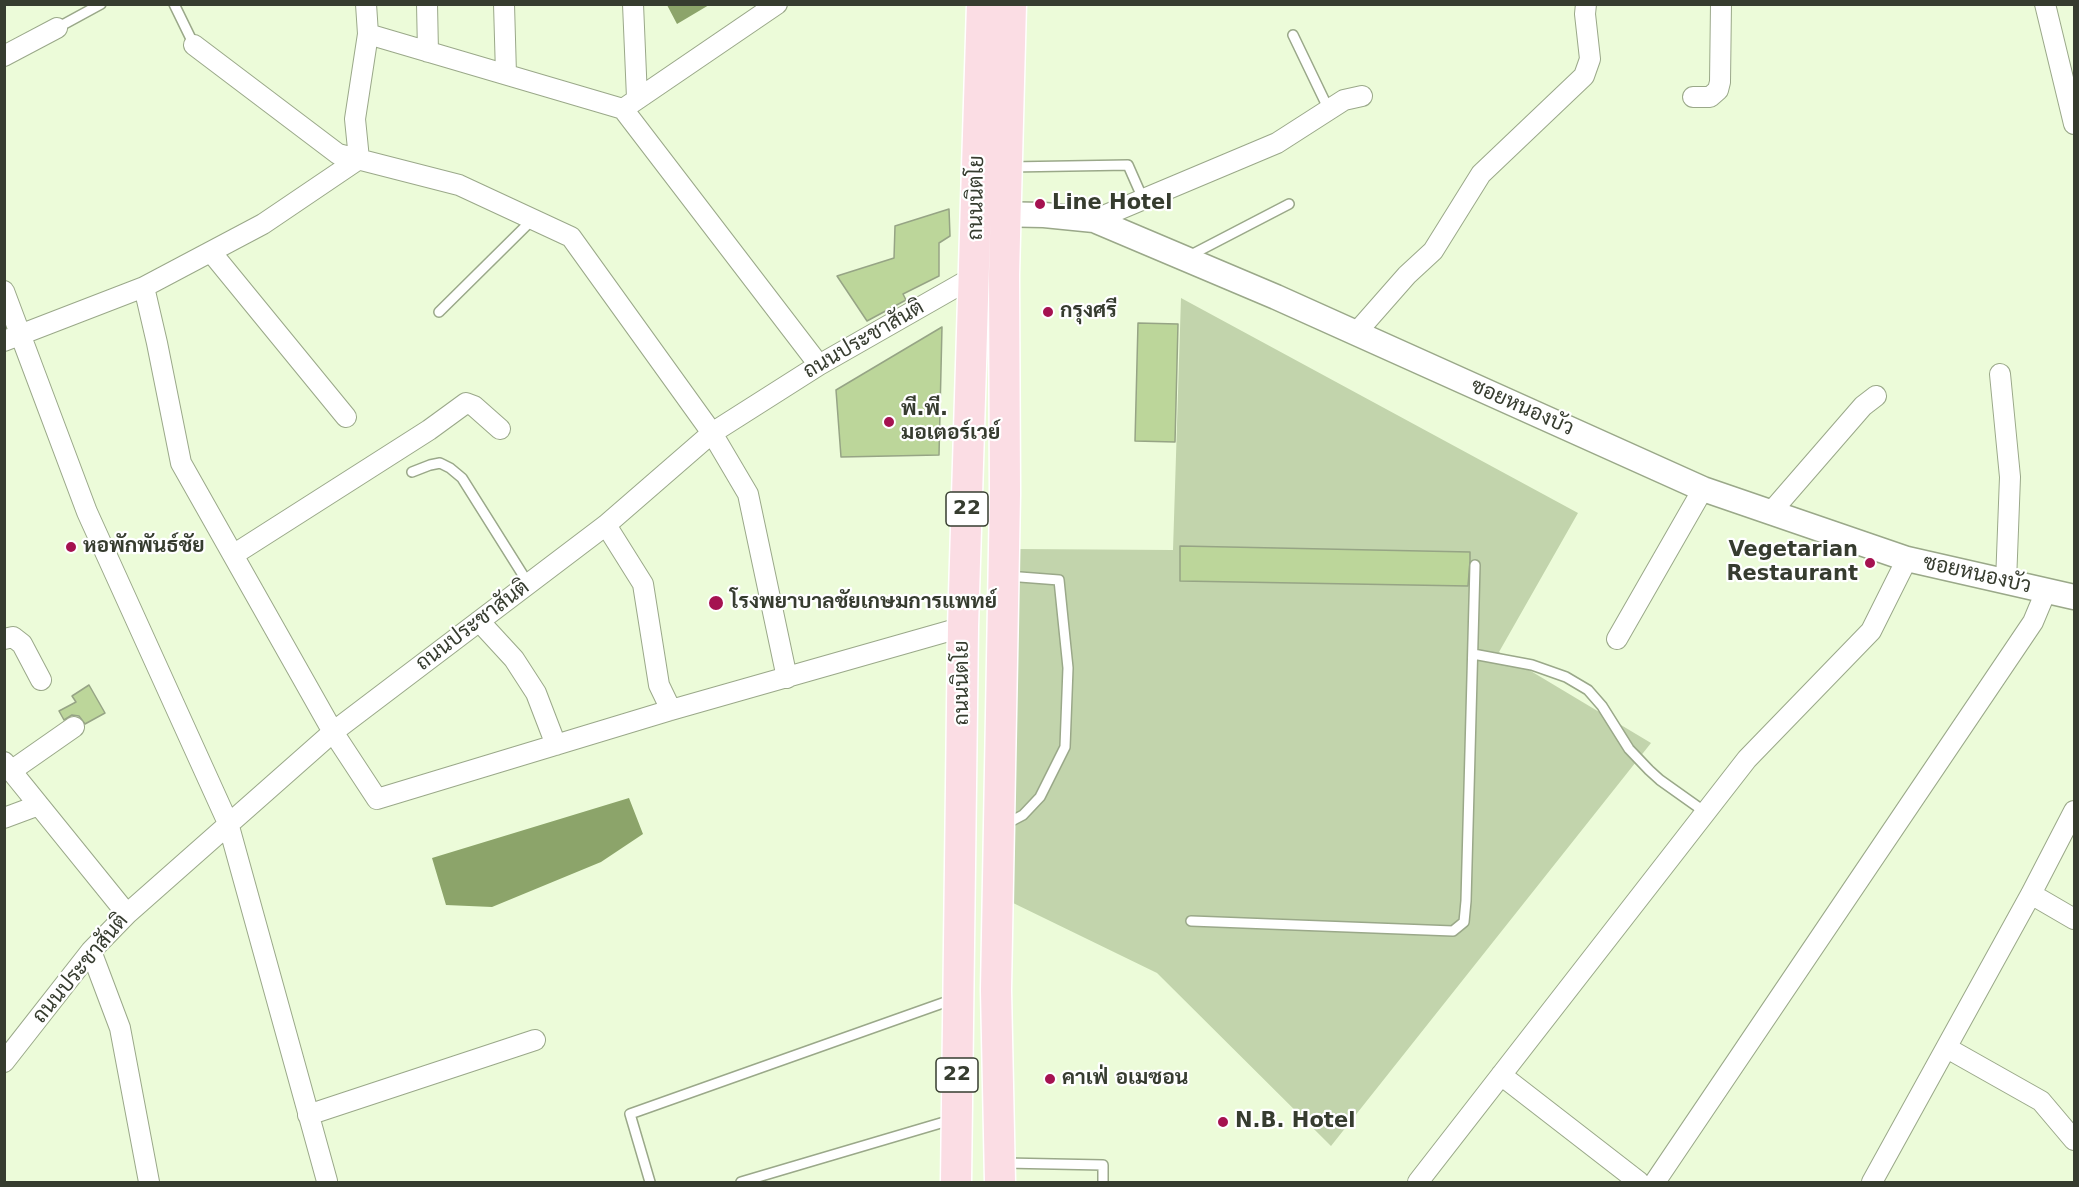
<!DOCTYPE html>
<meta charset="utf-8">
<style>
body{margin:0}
#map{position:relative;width:2079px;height:1187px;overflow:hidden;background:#ecfbd9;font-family:"DejaVu Sans",sans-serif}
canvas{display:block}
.frame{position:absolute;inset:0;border:6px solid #363c2f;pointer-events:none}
</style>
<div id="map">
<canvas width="2079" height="1187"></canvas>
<div class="frame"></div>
</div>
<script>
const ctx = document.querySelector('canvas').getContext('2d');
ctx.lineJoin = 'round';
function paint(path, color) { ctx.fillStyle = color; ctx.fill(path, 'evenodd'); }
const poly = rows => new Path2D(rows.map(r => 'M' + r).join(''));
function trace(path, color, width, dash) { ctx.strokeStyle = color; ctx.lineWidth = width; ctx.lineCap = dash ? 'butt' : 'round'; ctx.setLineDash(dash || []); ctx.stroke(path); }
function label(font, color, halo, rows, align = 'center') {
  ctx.font = font + ' "DejaVu Sans",Sarabun,sans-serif'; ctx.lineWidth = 4.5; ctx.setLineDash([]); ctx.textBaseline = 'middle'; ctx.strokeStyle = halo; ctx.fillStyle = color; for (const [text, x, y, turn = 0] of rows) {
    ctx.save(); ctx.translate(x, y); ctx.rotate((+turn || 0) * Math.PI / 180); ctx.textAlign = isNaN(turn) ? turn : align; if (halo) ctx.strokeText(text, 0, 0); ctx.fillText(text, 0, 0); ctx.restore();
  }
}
paint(poly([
 [1181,298,1578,513,1499,652,1651,743,1331,1146,1157,973,1009,901,1015,549,1173,550]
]), '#c2d4ac');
paint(poly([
 [667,5,709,5,677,24],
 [629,798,643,834,601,862,492,907,446,905,432,858]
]), '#8ca46a');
const building = poly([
 [949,209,950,236,939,243,939,276,903,294,906,300,867,321,837,276,894,258,895,226,949,209],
 [1138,323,1178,324,1175,442,1135,441,1138,323],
 [942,327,939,455,841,457,836,390,942,327],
 [1180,546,1470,552,1470,561,1468,586,1180,581,1180,546],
 [89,685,105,713,85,724,79,716,72,715,64,720,59,711,76,702,72,696,89,685]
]);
paint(building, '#bcd69a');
trace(building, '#96a485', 1.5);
const service = poly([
 [174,4,194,45],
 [57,28,101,4],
 [1293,35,1329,110],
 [1010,167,1128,165,1143,199],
 [1187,257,1289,204],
 [439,312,533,219],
 [412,472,430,465,440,463,450,468,462,478,528,583],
 [1473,654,1532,665,1566,677,1588,690,1602,706,1629,749,1649,770,1660,780,1705,812],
 [1004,825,1023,815,1040,797,1065,747,1068,668,1059,580,1007,576],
 [1191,921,1453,931,1464,922,1466,901,1475,565],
 [1005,1163,1103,1165,1103,1182],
 [650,1182,630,1114,954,999],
 [741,1182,951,1120]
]);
const minor = poly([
 [366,4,368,34,623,109,777,4],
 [427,4,428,52],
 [504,4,506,74],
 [633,4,637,98],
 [2045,4,2074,124],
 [194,45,338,154,459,185,571,237,712,433,748,494,787,678],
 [4,56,57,28],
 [1693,97,1710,97,1718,90,1720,82,1721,4],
 [623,109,819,365],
 [1094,220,1277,143,1344,100,1362,96],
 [211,252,346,417],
 [144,287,157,343,181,463,333,732,377,799,671,710,963,627],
 [4,291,87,512,228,823,327,1181],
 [1356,333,1407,275,1433,251,1481,174,1584,76,1590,59,1585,14,1586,4],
 [4,341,144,287,263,224,359,159,355,119,368,34],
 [2000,374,2010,477,2006,582],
 [1771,512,1863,406,1876,396],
 [606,525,643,584,659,685,671,710],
 [233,555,429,430,466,403,474,406,500,429],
 [479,621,514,659,536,693,556,745],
 [4,639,13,637,22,644,41,680],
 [1617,639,1703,489],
 [4,762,127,914],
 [11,771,74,727],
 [4,818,39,805],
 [2031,894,2074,919],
 [91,951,120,1028,149,1182],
 [1947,1048,2041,1101,2074,1140],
 [4,1062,91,951,127,914,333,732,606,525,712,433,819,365,975,276],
 [1501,1075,1639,1182],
 [308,1115,535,1040],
 [1418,1182,1747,759,1871,631,1907,559],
 [1655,1182,2033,622,2046,591],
 [1872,1182,2031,894,2074,811]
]);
const tertiary = poly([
 [989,214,1044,215,1094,220,1276,297,1703,489,1907,559,2074,597]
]);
const primary = poly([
 [956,1182,963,627,982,4],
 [1000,1182,996,990,1005,494,1004,275,1011,4]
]);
trace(service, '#9aa889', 12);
trace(minor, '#9aa889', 22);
trace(tertiary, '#9aa889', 27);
trace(primary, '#fff', 33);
trace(service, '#fff', 9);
trace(minor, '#fff', 20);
trace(tertiary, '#fff', 24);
trace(primary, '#fbdde4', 30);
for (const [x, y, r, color] of [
 [1040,204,6,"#a51250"],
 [1048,312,6,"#a51250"],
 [889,422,6,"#a51250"],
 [71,547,6,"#a51250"],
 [1870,563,6,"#a51250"],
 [716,603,8,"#a51250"],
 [1050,1079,6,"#a51250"],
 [1223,1122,6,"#a51250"]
]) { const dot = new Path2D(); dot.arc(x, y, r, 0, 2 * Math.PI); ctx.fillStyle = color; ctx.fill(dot); trace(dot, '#fff', 2); }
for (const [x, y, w] of [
 [967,509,42],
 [957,1075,42]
]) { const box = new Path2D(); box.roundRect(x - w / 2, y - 17, w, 34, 4.5); ctx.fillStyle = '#fff'; ctx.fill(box); trace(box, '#363c2f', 1.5); }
label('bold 20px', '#363c2f', null, [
 ["22",967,509],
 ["22",957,1075]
]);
label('21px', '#363c2f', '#fff', [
 ["ถนนนิตโย",977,198,-89],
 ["ถนนประชาสันติ",864,340,-30],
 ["ซอยหนองบัว",1522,408,24],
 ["ซอยหนองบัว",1977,575,13],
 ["ถนนประชาสันติ",473,626,-37],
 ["ถนนนิตโย",963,683,-90],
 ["ถนนประชาสันติ",81,969,-50]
]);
label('bold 21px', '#363c2f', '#fff', [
 ["Line Hotel",1052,204],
 ["กรุงศรี",1060,312],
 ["พี.พี.",901,410],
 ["มอเตอร์เวย์",901,434],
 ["หอพักพันธ์ชัย",83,547],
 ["Vegetarian",1858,551,"right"],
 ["Restaurant",1858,575,"right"],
 ["โรงพยาบาลชัยเกษมการแพทย์",730,603],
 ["คาเฟ่ อเมซอน",1062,1079],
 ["N.B. Hotel",1235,1122]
], 'left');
</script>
